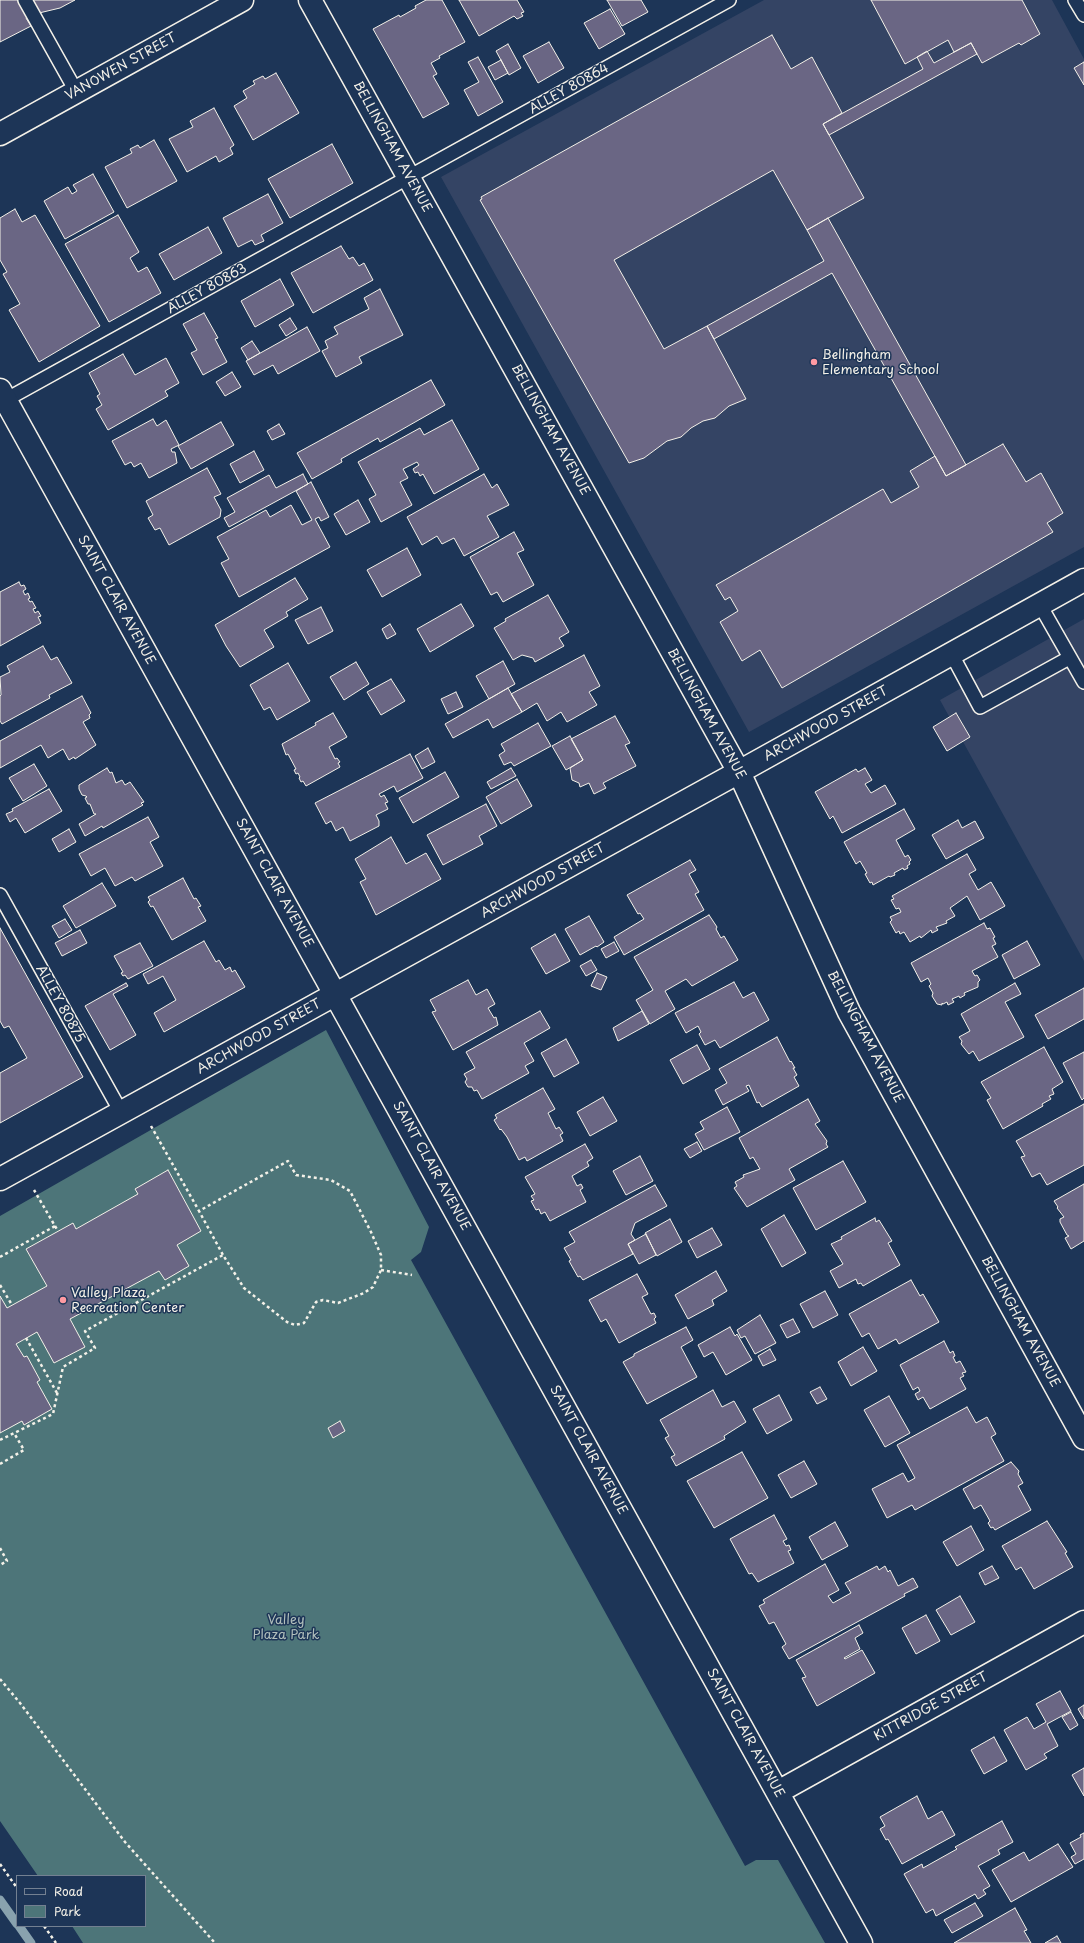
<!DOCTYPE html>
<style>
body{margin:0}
#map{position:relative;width:1084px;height:1943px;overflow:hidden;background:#1d3557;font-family:"Playpen Sans",sans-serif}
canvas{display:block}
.legend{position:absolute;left:16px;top:1875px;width:130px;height:52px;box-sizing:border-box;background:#1d3557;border:1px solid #738091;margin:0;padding:5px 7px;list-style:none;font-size:12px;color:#f4f1e8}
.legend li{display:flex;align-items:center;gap:8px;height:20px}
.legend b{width:20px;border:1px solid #738091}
</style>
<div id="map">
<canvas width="1084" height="1943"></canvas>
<ul class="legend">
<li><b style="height:5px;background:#1d3557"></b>Road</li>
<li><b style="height:11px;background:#4d7579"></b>Park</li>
</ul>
</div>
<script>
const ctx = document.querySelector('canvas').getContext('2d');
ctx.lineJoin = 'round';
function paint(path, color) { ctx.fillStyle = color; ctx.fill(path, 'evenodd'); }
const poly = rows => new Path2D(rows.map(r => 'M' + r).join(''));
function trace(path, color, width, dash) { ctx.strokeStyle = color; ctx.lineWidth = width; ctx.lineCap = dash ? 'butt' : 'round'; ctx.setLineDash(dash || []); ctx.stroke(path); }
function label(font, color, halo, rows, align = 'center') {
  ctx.font = font + ' "Playpen Sans",sans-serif'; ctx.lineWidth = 3; ctx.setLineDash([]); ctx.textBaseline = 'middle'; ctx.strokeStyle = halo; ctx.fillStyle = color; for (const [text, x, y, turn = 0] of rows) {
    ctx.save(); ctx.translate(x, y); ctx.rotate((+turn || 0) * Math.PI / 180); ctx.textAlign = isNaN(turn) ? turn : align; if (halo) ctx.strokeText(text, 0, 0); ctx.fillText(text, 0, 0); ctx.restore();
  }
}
paint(poly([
 [764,0,1052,0,1084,59,1084,547,749,732,441,177],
 [1084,619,1084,961,940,700]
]), '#344464');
paint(poly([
 [326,1030,429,1227,421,1252,411,1260,745,1866,756,1860,778,1860,825,1943,83,1943,72,1926,145,1926,145,1876,38,1876,0,1821,0,1216]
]), '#4d7579');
trace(poly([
 [0,1900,17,1924],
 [19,1926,31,1943]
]), '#89a2ae', 9);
const building = poly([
 [0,0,20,0,29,16,26,18,31,26,0,42,0,0],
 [32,0,75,0,60,8,39,13,32,0],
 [426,0,442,0,465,42,439,56,440,58,431,63,437,74,433,76,449,104,423,118,373,29,399,15,400,17,416,8,415,6,426,0],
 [459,0,517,0,524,12,521,13,523,16,517,19,514,16,479,36,459,0],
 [607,0,641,0,648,12,622,26,607,0],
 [871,0,1022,0,1040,34,1021,45,1019,43,982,63,971,43,954,52,948,40,905,64,871,0],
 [610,9,625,34,599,49,584,23,610,9],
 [772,35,791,69,812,57,842,113,823,124,864,198,807,230,773,170,614,260,664,349,707,326,746,399,729,406,715,418,703,421,691,428,681,437,667,441,644,458,629,463,480,200,482,199,481,197,772,35],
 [549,42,564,68,538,83,523,56,549,42],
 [971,43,977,54,829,135,823,124,923,69,917,57,927,51,934,63,971,43],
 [508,44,521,68,509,75,496,51,508,44],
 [478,57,503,102,478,116,464,90,479,82,468,62,478,57],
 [501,60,508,73,495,80,488,67,501,60],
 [1084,62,1084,85,1074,68,1084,62],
 [276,73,299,113,253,140,234,106,247,98,243,91,255,84,253,81,263,76,265,79,276,73],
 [214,108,234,145,230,148,233,154,219,162,216,156,187,172,169,139,193,127,190,121,214,108],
 [154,140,177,181,127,208,105,167,132,153,130,149,138,145,140,148,154,140],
 [332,144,353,183,290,218,268,179,332,144],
 [93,174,114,212,65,239,44,201,68,187,72,194,77,191,73,185,93,174],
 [268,194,283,223,261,235,264,241,255,245,252,240,238,247,223,218,268,194],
 [15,209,22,222,35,215,100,326,39,362,9,310,20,304,3,274,7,272,0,260,0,218,15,209],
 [118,215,139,252,130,258,138,272,147,267,161,293,109,322,65,244,118,215],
 [828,218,966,465,946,476,832,273,714,339,707,326,824,261,807,230,828,218],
 [208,227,222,253,174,280,159,254,208,227],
 [341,246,349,259,353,257,359,266,364,263,373,280,313,313,291,273,341,246],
 [280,279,294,305,255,327,241,301,280,279],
 [380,289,403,335,359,357,362,363,336,377,322,351,328,348,325,341,338,334,334,327,369,309,364,298,380,289],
 [204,313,218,338,215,339,227,362,203,375,191,353,197,350,183,324,204,313],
 [290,318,297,329,286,336,279,325,290,318],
 [307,327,320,351,278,374,273,365,254,375,246,361,307,327],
 [252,341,260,353,248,360,241,348,252,341],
 [123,354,135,375,166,358,179,383,165,391,168,396,108,430,96,409,102,405,97,396,100,394,89,373,123,354],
 [232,372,241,387,225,396,216,382,232,372],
 [431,380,445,405,380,442,378,438,341,459,342,462,312,479,297,453,431,380],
 [153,419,157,426,166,420,179,445,171,449,172,452,175,452,177,463,149,478,141,463,134,467,131,462,125,465,112,441,153,419],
 [452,420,479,469,434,494,423,474,420,476,418,472,415,473,413,469,419,465,417,462,403,469,408,478,400,482,412,505,381,522,369,499,376,495,358,462,420,428,424,435,452,420],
 [221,422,234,445,191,469,178,446,221,422],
 [279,424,285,434,272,440,267,431,279,424],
 [1003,444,1026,482,1041,473,1063,513,1047,523,1053,532,782,688,760,650,742,661,720,622,738,611,730,597,725,600,716,585,883,489,891,503,919,487,910,471,935,456,946,476,1003,444],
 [254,451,264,470,240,483,230,464,254,451],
 [207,468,221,494,214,497,221,510,220,517,169,545,160,528,155,530,148,518,153,515,146,501,207,468],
 [303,474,308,484,229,527,224,518,235,512,227,498,269,475,276,488,303,474],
 [484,474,492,488,497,484,509,505,487,516,499,537,464,556,454,538,442,544,437,536,422,545,407,517,484,474],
 [311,482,329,517,321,521,319,517,315,519,330,547,239,597,221,563,229,559,217,537,266,510,270,517,291,505,302,525,312,520,296,491,311,482],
 [358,500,370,522,346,535,334,514,358,500],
 [514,532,524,550,517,553,534,585,503,602,497,592,491,595,470,557,514,532],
 [407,548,421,575,382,597,367,570,407,548],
 [295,578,308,599,286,612,288,616,264,630,274,647,240,667,226,646,215,625,295,578],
 [19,582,21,586,24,585,26,589,23,591,25,595,28,593,30,598,28,599,30,602,32,601,36,608,33,609,35,613,38,611,41,616,38,617,41,623,0,646,0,592,19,582],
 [548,595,569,632,559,638,564,646,535,662,533,658,522,655,513,660,494,628,506,621,505,619,548,595],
 [461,604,474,626,430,652,417,629,461,604],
 [321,607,333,631,308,644,295,620,321,607],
 [390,624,396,634,387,639,382,629,390,624],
 [43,646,51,660,57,657,72,683,49,695,50,698,2,724,0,721,0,696,1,695,0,677,10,672,7,666,43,646],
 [584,655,600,686,589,692,597,705,567,722,561,712,547,721,537,703,522,712,511,694,584,655],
 [503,661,515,684,489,699,476,676,503,661],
 [356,662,369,684,344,700,330,677,356,662],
 [288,663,310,701,277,720,270,707,264,710,250,685,288,663],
 [391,679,405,701,381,715,367,692,391,679],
 [508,688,522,712,493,728,488,719,453,738,445,724,508,688],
 [456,692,463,707,448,714,441,699,456,692],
 [82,696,91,713,89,715,90,718,83,722,96,745,75,759,74,757,69,760,63,749,48,758,41,745,0,768,0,741,82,696],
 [333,713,347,737,329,747,335,759,337,758,340,762,338,763,340,767,306,786,303,781,301,782,299,778,300,777,298,773,296,774,294,770,296,769,288,754,286,755,282,744,316,725,315,723,333,713],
 [956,713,970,737,947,751,933,727,956,713],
 [615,716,630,743,625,745,636,766,603,783,606,788,594,794,589,783,580,787,579,783,572,780,570,768,583,760,571,739,615,716],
 [538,723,551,746,514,766,511,762,504,765,499,755,505,751,501,744,538,723],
 [570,736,583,760,566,770,552,746,570,736],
 [428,748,435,762,422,769,415,756,428,748],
 [410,754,423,778,397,792,394,786,379,794,381,797,384,795,388,802,385,803,388,809,376,815,379,821,379,826,350,841,343,827,336,831,331,821,326,824,315,803,410,754],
 [34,764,47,786,23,801,9,778,34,764],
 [107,768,110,773,112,772,116,783,122,780,125,785,130,782,144,802,141,803,143,805,103,828,102,826,85,836,79,824,96,814,94,814,90,804,88,804,85,798,87,797,86,796,82,795,79,789,79,785,107,768],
 [511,768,516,776,491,789,487,782,511,768],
 [865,768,872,780,865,784,871,793,885,785,896,804,842,833,833,816,830,819,815,792,856,769,858,772,865,768],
 [445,772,459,797,413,823,399,798,445,772],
 [517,779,532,806,501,824,486,797,517,779],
 [49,789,62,811,25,833,16,818,10,822,6,814,13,811,12,809,49,789],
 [486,804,497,826,479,836,483,844,443,865,427,835,486,804],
 [904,809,915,829,896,840,905,857,908,855,911,860,909,862,910,864,907,866,908,868,904,870,903,868,894,873,895,875,890,877,889,876,873,885,872,882,870,883,865,874,867,873,860,861,856,864,844,842,904,809],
 [148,817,159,837,150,842,163,866,135,881,132,877,115,886,105,868,91,876,79,854,148,817],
 [958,820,962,828,975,821,984,838,946,859,932,835,958,820],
 [69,829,76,842,59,852,52,839,69,829],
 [391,837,406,864,426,853,441,879,376,915,360,882,366,879,355,859,391,837],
 [967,854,976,870,969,874,978,890,991,882,1005,906,980,920,967,896,950,908,955,916,946,921,947,923,936,927,938,930,932,933,931,930,921,938,920,936,910,942,904,932,900,934,899,931,896,933,890,922,892,920,890,917,901,912,899,908,896,909,891,900,894,899,892,896,967,854],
 [690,860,696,870,689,874,699,892,695,894,704,910,624,955,614,937,644,919,640,913,638,914,627,895,690,860],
 [183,878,194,899,196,898,201,906,198,907,206,921,172,940,153,906,151,907,148,902,150,900,148,897,183,878],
 [102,883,116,906,76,928,63,906,102,883],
 [709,915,717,927,716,929,721,938,724,936,738,960,692,986,686,979,665,991,675,1009,650,1024,636,1000,653,990,634,957,709,915],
 [589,916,604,942,597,947,596,946,580,955,565,929,589,916],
 [65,919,72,930,59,938,52,926,65,919],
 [984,923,987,929,990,928,995,937,993,938,996,944,992,946,998,957,972,971,975,976,977,975,980,980,978,982,978,987,964,993,965,995,960,998,959,996,952,999,954,1002,948,1005,947,1002,943,1004,942,1003,942,1005,937,1004,932,996,933,993,929,986,931,984,928,978,921,982,911,963,984,923],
 [0,928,83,1077,0,1123,0,1073,27,1058,9,1026,4,1028,0,1021,0,928],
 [80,930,87,943,62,956,55,943,80,930],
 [555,934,570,961,546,974,531,948,555,934],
 [204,941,216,962,219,960,225,970,230,967,232,972,235,970,245,987,164,1032,154,1013,176,1000,163,976,148,984,143,974,204,941],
 [1027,941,1040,965,1014,979,1002,955,1027,941],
 [614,942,619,951,606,958,601,949,614,942],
 [140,943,153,966,128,979,125,975,123,976,121,973,123,972,114,956,140,943],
 [591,960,597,970,586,976,580,966,591,960],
 [597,973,607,977,601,990,591,986,597,973],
 [468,980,476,995,487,989,495,1004,488,1008,494,1018,496,1017,498,1025,453,1050,432,1012,436,1011,430,1000,468,980],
 [734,982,743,998,754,992,769,1020,720,1048,715,1040,705,1045,699,1034,701,1032,698,1026,686,1033,675,1013,734,982],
 [126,983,128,986,113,994,136,1035,110,1050,85,1006,126,983],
 [1015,983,1021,994,1005,1002,1024,1037,979,1061,973,1051,969,1054,961,1044,962,1041,959,1037,970,1031,961,1014,1015,983],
 [1084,988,1084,1019,1048,1039,1035,1015,1084,988],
 [540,1011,550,1028,524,1043,534,1061,525,1066,529,1073,482,1099,477,1090,474,1091,472,1087,468,1087,465,1082,467,1079,464,1074,475,1068,466,1052,540,1011],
 [642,1011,649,1024,618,1041,613,1028,642,1011],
 [777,1037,790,1062,791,1061,795,1068,793,1068,797,1075,794,1077,799,1086,762,1107,759,1102,757,1103,749,1085,746,1086,749,1091,723,1105,715,1090,727,1083,719,1069,777,1037],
 [566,1039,579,1063,554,1077,541,1053,566,1039],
 [697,1045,710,1069,683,1084,670,1060,697,1045],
 [1044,1047,1063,1082,1052,1089,1054,1094,1049,1096,1051,1099,1042,1104,1043,1106,1003,1129,987,1100,991,1098,981,1082,1044,1047],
 [1084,1052,1084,1098,1082,1100,1063,1063,1084,1052],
 [543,1088,555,1109,548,1113,556,1129,559,1127,563,1133,560,1135,563,1141,527,1161,525,1157,519,1160,507,1137,501,1129,500,1130,494,1120,497,1118,495,1115,543,1088],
 [603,1097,617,1121,590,1136,577,1112,603,1097],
 [808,1099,820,1121,815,1124,827,1141,826,1144,828,1147,789,1169,795,1180,747,1207,734,1188,737,1186,735,1182,744,1177,743,1175,760,1169,753,1157,750,1159,739,1138,808,1099],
 [1084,1104,1084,1165,1047,1185,1040,1173,1032,1177,1021,1157,1025,1156,1016,1141,1084,1104],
 [727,1107,740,1132,704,1150,695,1134,704,1129,700,1122,727,1107],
 [697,1142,702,1151,690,1158,684,1149,697,1142],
 [585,1144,593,1158,587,1162,589,1166,572,1176,577,1186,581,1184,583,1188,580,1190,586,1202,550,1221,545,1212,541,1214,539,1209,536,1210,531,1201,534,1200,531,1196,535,1194,525,1177,585,1144],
 [640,1156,653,1181,626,1195,613,1171,640,1156],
 [843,1161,866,1202,816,1230,793,1188,843,1161],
 [168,1170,201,1231,177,1245,189,1266,165,1280,159,1271,70,1319,85,1347,54,1363,37,1332,16,1344,24,1357,27,1356,40,1380,37,1382,52,1409,24,1425,22,1421,0,1433,0,1296,7,1308,47,1286,26,1249,73,1223,76,1229,138,1194,135,1189,168,1170],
 [1084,1184,1084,1241,1071,1249,1065,1238,1069,1236,1067,1235,1060,1222,1060,1219,1064,1217,1057,1208,1058,1207,1054,1201,1084,1184],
 [655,1185,667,1206,635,1223,631,1234,635,1240,628,1244,633,1254,583,1280,580,1276,578,1277,569,1261,571,1260,564,1248,575,1242,569,1232,655,1185],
 [784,1215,806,1253,782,1267,761,1229,784,1215],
 [875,1218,876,1222,879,1220,892,1241,888,1243,900,1265,863,1286,861,1283,858,1284,856,1279,839,1288,830,1271,843,1264,831,1244,842,1239,841,1237,875,1218],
 [670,1219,682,1242,657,1256,645,1233,670,1219],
 [712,1228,722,1245,697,1258,688,1241,712,1228],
 [646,1234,656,1255,639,1264,628,1244,646,1234],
 [716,1271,727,1291,712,1300,714,1305,688,1319,675,1295,716,1271],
 [637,1274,648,1294,642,1297,651,1314,654,1313,656,1317,654,1319,656,1323,619,1343,606,1319,601,1322,589,1300,637,1274],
 [911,1280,920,1296,923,1294,939,1322,899,1344,896,1339,878,1349,869,1333,862,1337,849,1314,911,1280],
 [825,1291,838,1315,813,1328,800,1304,825,1291],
 [760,1315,776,1343,755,1354,745,1336,741,1338,737,1330,760,1315],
 [793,1319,800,1332,787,1338,780,1325,793,1319],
 [686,1327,693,1340,681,1347,697,1377,647,1404,623,1362,634,1356,634,1354,686,1327],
 [730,1327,735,1336,737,1334,752,1360,726,1375,713,1352,704,1357,698,1345,730,1327],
 [944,1341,950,1353,953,1351,955,1356,953,1357,956,1363,960,1361,966,1372,962,1373,964,1376,960,1378,966,1389,930,1409,923,1397,918,1400,915,1394,920,1391,918,1387,913,1390,900,1365,944,1341],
 [863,1347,877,1371,851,1386,838,1362,863,1347],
 [770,1349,776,1360,763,1366,758,1356,770,1349],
 [820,1387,827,1399,817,1404,810,1392,820,1387],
 [713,1390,722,1407,734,1401,746,1422,724,1436,725,1439,676,1466,671,1457,675,1455,665,1438,669,1436,660,1420,713,1390],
 [779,1395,792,1420,767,1434,753,1409,779,1395],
 [889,1396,910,1433,885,1447,864,1410,889,1396],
 [967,1407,976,1423,987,1417,996,1434,991,1437,1004,1461,915,1510,912,1505,887,1518,872,1489,903,1473,908,1482,915,1478,897,1445,967,1407],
 [340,1421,345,1431,333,1438,328,1428,340,1421],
 [742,1452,768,1498,714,1528,687,1481,742,1452],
 [804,1461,817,1484,791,1498,778,1475,804,1461],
 [1011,1462,1019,1471,1018,1474,1023,1483,1018,1486,1031,1510,995,1530,993,1527,991,1528,988,1523,990,1521,981,1505,974,1509,963,1489,1011,1462],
 [774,1515,787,1539,783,1541,786,1546,789,1545,791,1550,788,1551,794,1563,758,1582,752,1573,749,1574,730,1539,774,1515],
 [1047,1521,1067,1552,1065,1553,1073,1567,1034,1589,1021,1567,1016,1570,1002,1546,1047,1521],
 [835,1522,848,1546,822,1560,809,1537,835,1522],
 [971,1526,984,1550,957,1566,943,1542,971,1526],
 [825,1564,839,1590,828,1596,833,1603,851,1593,845,1583,877,1566,879,1570,885,1566,888,1572,890,1570,898,1586,913,1578,918,1587,904,1594,905,1596,789,1659,782,1647,786,1644,774,1622,769,1624,759,1606,765,1603,763,1600,825,1564],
 [992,1566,999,1578,985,1585,979,1573,992,1566],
 [960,1596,975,1622,951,1635,936,1610,960,1596],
 [926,1615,940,1641,916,1654,902,1628,926,1615],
 [859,1625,863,1633,855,1638,860,1649,844,1658,845,1659,862,1650,875,1673,817,1706,802,1678,806,1677,796,1660,859,1625],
 [1060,1691,1071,1711,1047,1724,1058,1746,1044,1754,1047,1758,1026,1770,1004,1730,1027,1717,1034,1729,1046,1722,1036,1704,1060,1691],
 [1084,1705,1084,1719,1078,1709,1084,1705],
 [1071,1712,1078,1725,1070,1730,1062,1717,1071,1712],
 [994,1737,1007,1761,984,1774,971,1750,994,1737],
 [1084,1768,1084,1796,1072,1775,1084,1768],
 [917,1796,928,1819,942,1811,955,1835,902,1864,888,1839,886,1840,880,1829,885,1826,880,1817,917,1796],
 [1002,1821,1013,1842,998,1850,1000,1854,978,1866,990,1886,983,1890,986,1894,978,1899,975,1894,936,1916,933,1909,926,1913,904,1874,922,1864,923,1868,957,1849,955,1847,1002,1821],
 [1084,1833,1084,1859,1075,1864,1071,1857,1076,1854,1070,1843,1081,1837,1080,1835,1084,1833],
 [1058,1844,1073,1867,1011,1902,992,1870,1024,1852,1029,1861,1058,1844],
 [975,1903,983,1916,952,1933,944,1920,975,1903],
 [1015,1908,1027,1930,1024,1931,1031,1943,954,1943,1015,1908],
 [1057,1936,1061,1943,1045,1943,1057,1936]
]);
paint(building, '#6a6684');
trace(building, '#f4f1e8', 1);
const service = poly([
 [25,0,76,91],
 [1075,0,1084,15],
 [0,403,729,0],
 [1040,605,1084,682],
 [951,653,980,707,1069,658],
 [0,895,121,1112]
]);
const minor = poly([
 [310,0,739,772,849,1012,1084,1438],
 [0,390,861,1943],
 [0,1179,739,772,1084,580],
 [778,1792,1084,1622]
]);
const secondary = poly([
 [0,134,242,0]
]);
trace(service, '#f4f1e8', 16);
trace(minor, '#f4f1e8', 25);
trace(secondary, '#f4f1e8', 25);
trace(poly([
 [151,1126,199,1211],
 [55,1226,58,1231],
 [0,1257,55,1226,34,1190],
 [381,1270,412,1275],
 [0,1285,12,1305],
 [26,1338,57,1393],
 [0,1440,53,1414,63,1367,95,1348,85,1331,223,1255,244,1288,287,1322,295,1325,304,1323,316,1302,323,1300,338,1303,364,1293,373,1287,381,1270,381,1255,371,1232,350,1191,331,1180,296,1175,288,1161,199,1211,223,1255],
 [0,1464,24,1450,14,1433],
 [0,1548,7,1561,0,1565],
 [0,1679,20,1703,125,1842,215,1943],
 [0,1864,17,1888],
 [44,1926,56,1943]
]), '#f4f1e8', 2.5, [3, 3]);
trace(service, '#1d3557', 13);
trace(minor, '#1d3557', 22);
trace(secondary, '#1d3557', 22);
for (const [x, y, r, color] of [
 [814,362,4,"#ff9aa2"],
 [63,1300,4,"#ff9aa2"]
]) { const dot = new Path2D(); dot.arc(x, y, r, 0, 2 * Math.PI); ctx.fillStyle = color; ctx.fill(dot); trace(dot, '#1d3557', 1.5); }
label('13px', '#f4f1e8', '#1d3557', [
 ["VANOWEN STREET",121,67,-29],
 ["ALLEY 80864",569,89,-29],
 ["BELLINGHAM AVENUE",392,147,61],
 ["ALLEY 80863",207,289,-29],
 ["BELLINGHAM AVENUE",550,430,61],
 ["SAINT CLAIR AVENUE",116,600,61],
 ["BELLINGHAM AVENUE",706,714,61],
 ["ARCHWOOD STREET",826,724,-29],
 ["ARCHWOOD STREET",543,881,-29],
 ["SAINT CLAIR AVENUE",274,883,61],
 ["ALLEY 80875",60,1004,61],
 ["ARCHWOOD STREET",259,1037,-29],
 ["BELLINGHAM AVENUE",865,1037,62],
 ["SAINT CLAIR AVENUE",431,1166,61],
 ["BELLINGHAM AVENUE",1020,1322,61],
 ["SAINT CLAIR AVENUE",588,1450,61],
 ["KITTRIDGE STREET",931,1707,-29],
 ["SAINT CLAIR AVENUE",745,1733,61]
]);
label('13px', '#f4f1e8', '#1d3557', [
 ["Bellingham",822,355],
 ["Elementary School",822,370],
 ["Valley Plaza",71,1293],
 ["Recreation Center",71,1308]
], 'left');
label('13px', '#b1bfbc', '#1d3557', [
 ["Valley",286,1620],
 ["Plaza Park",286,1635]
]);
</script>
